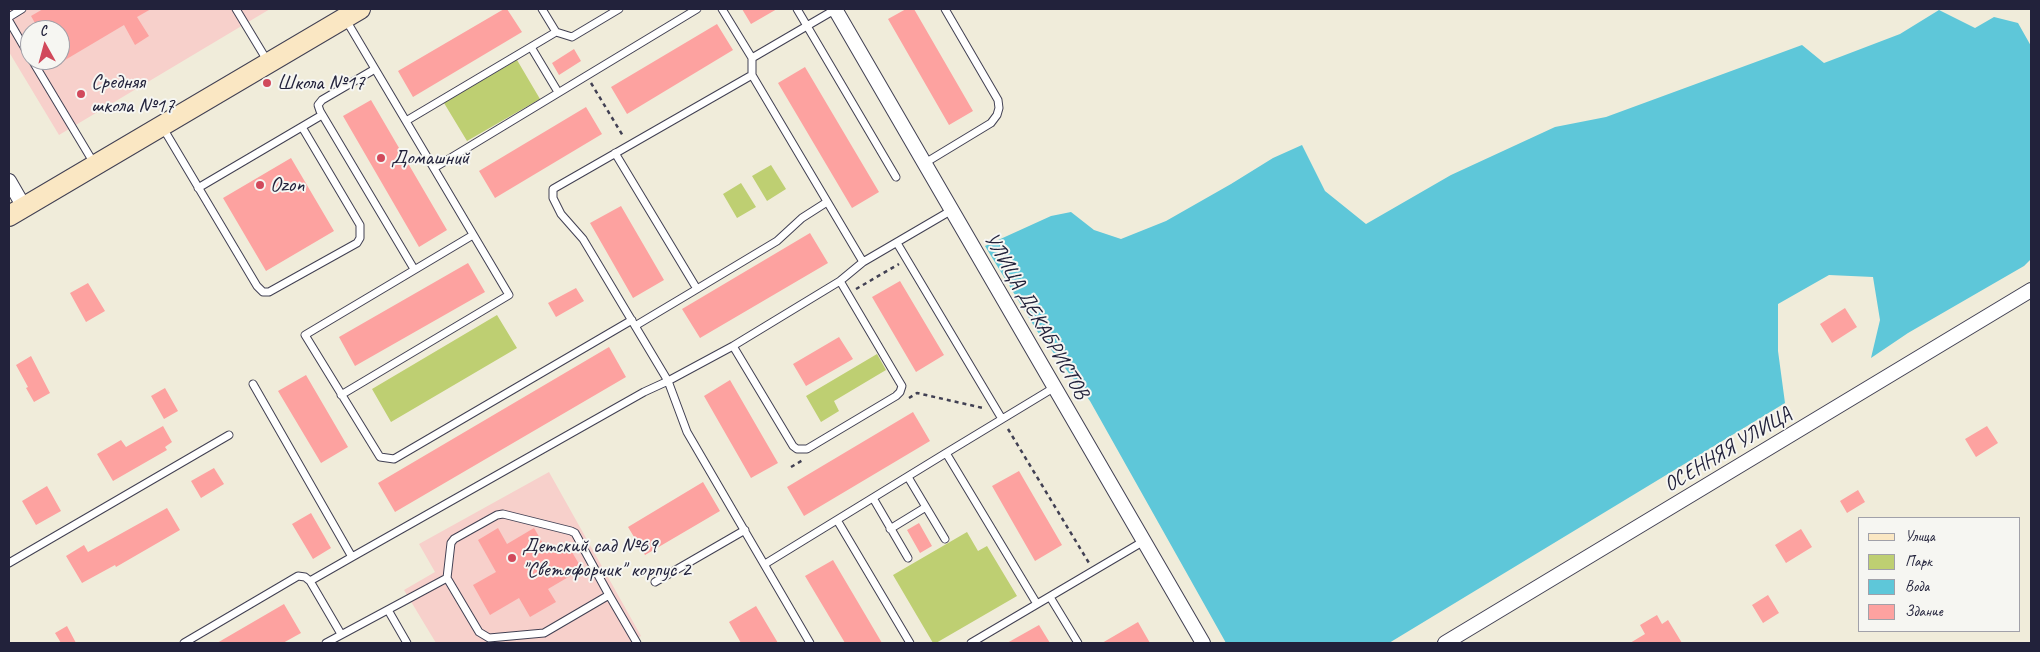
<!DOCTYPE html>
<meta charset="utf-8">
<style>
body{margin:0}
#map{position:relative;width:2040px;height:652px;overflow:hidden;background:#f0ecda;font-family:Caveat,sans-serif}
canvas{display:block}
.frame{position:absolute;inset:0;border:10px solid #22223b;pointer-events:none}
.legend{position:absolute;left:1858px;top:517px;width:162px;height:115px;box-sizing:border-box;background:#f6f6f2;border:1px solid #a1a1a9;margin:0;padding:6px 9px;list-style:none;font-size:15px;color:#22223b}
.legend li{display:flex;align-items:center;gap:10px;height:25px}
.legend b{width:25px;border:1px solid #a1a1a9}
.north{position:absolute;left:20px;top:20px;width:50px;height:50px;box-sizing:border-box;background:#f6f6f2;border:1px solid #a1a1a9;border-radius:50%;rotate:353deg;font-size:14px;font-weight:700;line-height:20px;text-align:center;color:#22223b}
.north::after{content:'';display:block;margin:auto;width:18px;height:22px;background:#d1495b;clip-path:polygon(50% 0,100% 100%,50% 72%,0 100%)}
</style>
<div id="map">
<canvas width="2040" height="652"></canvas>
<div class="frame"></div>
<ul class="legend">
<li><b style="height:6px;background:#fae7c3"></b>Улица</li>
<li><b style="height:14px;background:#becf72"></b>Парк</li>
<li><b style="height:14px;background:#5ec7d9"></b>Вода</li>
<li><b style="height:14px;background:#fda2a0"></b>Здание</li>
</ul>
<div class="north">С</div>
</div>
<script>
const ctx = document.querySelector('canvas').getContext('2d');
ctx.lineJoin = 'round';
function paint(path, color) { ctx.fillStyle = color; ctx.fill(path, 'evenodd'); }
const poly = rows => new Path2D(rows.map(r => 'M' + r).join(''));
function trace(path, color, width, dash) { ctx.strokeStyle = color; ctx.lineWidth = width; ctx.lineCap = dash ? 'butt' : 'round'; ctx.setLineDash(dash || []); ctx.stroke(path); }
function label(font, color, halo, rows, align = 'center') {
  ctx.font = font + ' Caveat,sans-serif'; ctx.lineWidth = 4; ctx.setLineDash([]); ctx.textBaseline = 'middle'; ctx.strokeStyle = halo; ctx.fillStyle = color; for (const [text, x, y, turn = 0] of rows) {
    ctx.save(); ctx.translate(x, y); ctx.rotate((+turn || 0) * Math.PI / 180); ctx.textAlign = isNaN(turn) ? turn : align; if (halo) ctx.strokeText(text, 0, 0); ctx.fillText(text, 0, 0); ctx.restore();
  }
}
paint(poly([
 [9,9,270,9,59,135,9,52],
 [30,30,60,30,60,60,30,60],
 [549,472,641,636,629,643,436,643,404,590,435,572,419,544]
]), '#f7d0cb');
paint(poly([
 [517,60,540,99,467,141,444,103],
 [771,165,786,189,767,201,752,176],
 [741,183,756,207,737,218,723,194],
 [497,315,517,348,391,422,372,389],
 [877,354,886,370,834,401,839,411,821,422,806,396],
 [967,532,978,551,987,546,1017,596,936,643,933,643,893,575]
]), '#becf72');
paint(poly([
 [1939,10,1975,28,1994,17,2018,23,2031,46,2031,259,2024,266,1908,333,1871,358,1880,320,1873,277,1829,275,1778,304,1778,351,1785,403,1389,643,1226,643,1090,401,1037,331,985,246,1051,216,1071,212,1094,230,1121,239,1166,221,1231,184,1273,158,1302,145,1325,191,1366,224,1451,175,1555,127,1606,117,1802,45,1824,63,1900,34]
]), '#5ec7d9');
paint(poly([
 [43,9,151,9,137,17,149,36,135,45,124,25,60,63,60,30,39,30,31,16],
 [504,9,507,9,522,32,413,97,398,71],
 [742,9,777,9,751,24],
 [906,9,914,9,973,111,949,125,888,19],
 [717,24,733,50,627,114,611,87],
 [574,49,581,61,559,75,552,63],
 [805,67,879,192,852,208,778,83],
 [371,100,447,230,419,247,343,116],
 [586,107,602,134,495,198,479,171],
 [291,158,334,231,266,271,223,198],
 [621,206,664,280,633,298,590,223],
 [810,233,828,263,700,338,682,309],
 [468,263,485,292,355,366,339,337],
 [900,281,944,355,916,372,872,297],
 [88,283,105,311,86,322,70,293],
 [576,288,584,301,556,317,548,303],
 [1845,308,1857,327,1832,343,1820,324],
 [839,337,853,359,806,386,793,364],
 [609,347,626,377,395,512,378,483],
 [31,356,50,393,34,402,26,388,28,387,16,365],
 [306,375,348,447,321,463,278,391],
 [730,380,778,463,751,478,704,396],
 [165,388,178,411,164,419,151,396],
 [913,412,930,441,804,516,787,487],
 [163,426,172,442,165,447,167,450,113,481,97,454,121,440,126,447],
 [1987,426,1998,443,1976,457,1965,439],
 [214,468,224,484,201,498,191,481],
 [1019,471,1062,545,1035,561,992,486],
 [703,482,720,511,645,555,628,527],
 [47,486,61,511,36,525,22,501],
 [1858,490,1865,502,1847,513,1840,501],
 [167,508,180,530,116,567,115,565,82,583,66,556,84,545,88,552],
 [311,513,331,548,313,559,292,524],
 [919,523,932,546,920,553,907,530],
 [498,528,507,544,534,528,548,552,566,542,582,569,548,589,556,602,530,617,519,598,490,615,473,585,496,572,478,540],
 [1801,529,1812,547,1786,563,1775,545],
 [833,560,882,643,845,643,805,576],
 [1768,595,1779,613,1763,623,1752,605],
 [284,604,301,633,283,643,217,643],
 [756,606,778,643,741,643,729,622],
 [1657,615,1662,624,1668,620,1682,643,1630,643,1645,634,1640,625],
 [1138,622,1150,643,1102,643],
 [1039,625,1050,643,1007,643],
 [67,626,76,643,61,643,55,633]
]), '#fda2a0');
const lane = poly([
 [236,9,268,62],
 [542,9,556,32,572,37,619,9],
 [722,9,752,58],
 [797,9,896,177],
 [9,17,22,9],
 [9,21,30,57],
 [531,47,558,92],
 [32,60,95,165],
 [375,69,322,100,318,105,320,111,414,269],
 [752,75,863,262],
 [406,121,556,32],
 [163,128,257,286,263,292,269,292,357,243,360,238,360,225,302,127],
 [615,153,697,289,777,241,802,218,827,202],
 [925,163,991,123,997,115,999,108,998,100,945,9],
 [434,168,697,9],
 [198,188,322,115],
 [473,235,305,335,380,457,394,459,632,320],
 [897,243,1002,419],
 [635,326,697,289],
 [733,346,793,446,797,449,807,449,896,396,900,392,902,386,899,381,840,281],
 [253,384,352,557,310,581],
 [341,395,509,295,346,20],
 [946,453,1055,387],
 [908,477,945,539],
 [873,498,908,558],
 [837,520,910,643],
 [890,529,926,507],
 [352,557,644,392,668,381,733,346,840,281,863,262,952,210],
 [9,563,229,435],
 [765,564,946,453,1037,604],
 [447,578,451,543,454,539,497,515,503,514,571,531,575,533,609,595],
 [655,582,745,530],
 [1050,597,1078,643],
 [388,610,407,643],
 [184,643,298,576,305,577,310,581,341,634],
 [326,643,447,578,479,632,489,638,544,633,609,595,637,643],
 [810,643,687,432,668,381,583,239,561,214,553,198,553,189,752,75,752,58,836,9],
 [971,643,1144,541]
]);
const street = poly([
 [835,9,1203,643],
 [9,181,24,207],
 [1445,643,2031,290]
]);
const secondary = poly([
 [9,216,360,9]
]);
trace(lane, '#414053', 9);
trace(street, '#414053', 16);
trace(secondary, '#414053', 22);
trace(poly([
 [591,83,623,136],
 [856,289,899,264],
 [909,398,917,393,983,408],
 [1008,429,1089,563],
 [791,467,803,460]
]), '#414053', 2.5, [4, 4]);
trace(lane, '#fff', 7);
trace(street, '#fff', 14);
trace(secondary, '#fae7c3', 20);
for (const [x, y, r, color] of [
 [267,83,5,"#d1495b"],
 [81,94,5,"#d1495b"],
 [381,158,5,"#d1495b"],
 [260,185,5,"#d1495b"],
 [512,558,5,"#d1495b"]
]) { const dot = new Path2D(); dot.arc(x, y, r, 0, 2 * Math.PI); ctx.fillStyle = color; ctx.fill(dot); trace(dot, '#f6f6f2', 2); }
label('21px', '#22223b', '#f6f6f2', [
 ["Средняя",91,82],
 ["школа №17",91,106],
 ["Школа №17",277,83],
 ["Домашний",391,158],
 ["Ozon",270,185],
 ["Детский сад №69",522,546],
 ["\"Светофорчик\" корпус 2",522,570]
], 'left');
label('21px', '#22223b', '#f6f6f2', [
 ["УЛИЦА ДЕКАБРИСТОВ",1036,316,60],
 ["ОСЕННЯЯ УЛИЦА",1728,450,-31]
]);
</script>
